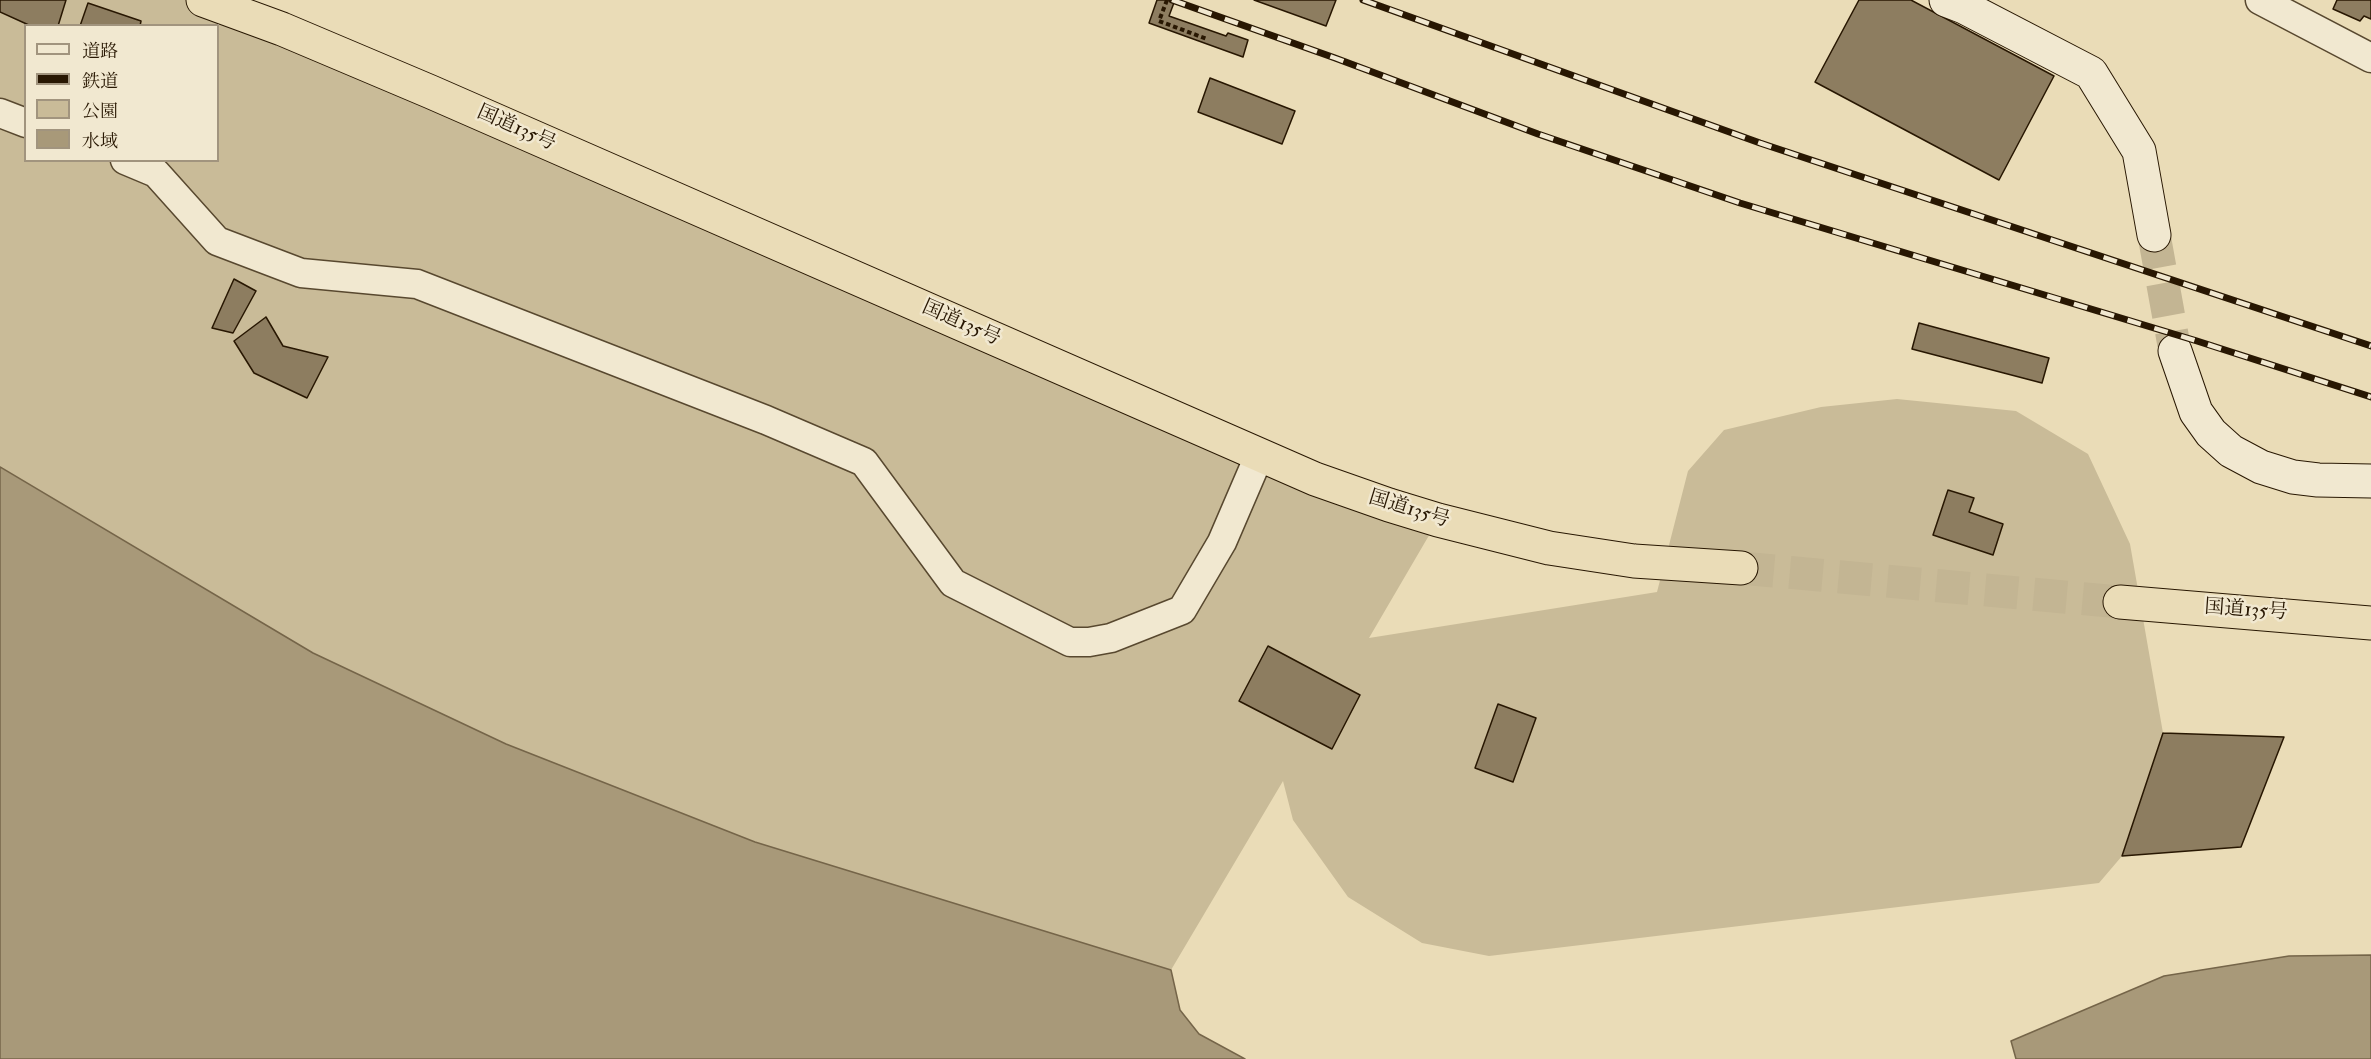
<!DOCTYPE html>
<meta charset="utf-8">
<style>
body{margin:0}
#map{position:relative;width:2371px;height:1059px;overflow:hidden;background:#eadcb7;font-family:"IM FELL Double Pica","Noto Serif JP",serif}
canvas{display:block}
.legend{position:absolute;left:24px;top:24px;width:195px;height:138px;box-sizing:border-box;background:#f1e8d0;border:2px solid #a1947e;margin:0;padding:8px 10px;list-style:none;font-size:18px;color:#281702}
.legend li{display:flex;align-items:center;gap:12px;height:30px}
.legend b{width:30px;border:2px solid #a1947e}
</style>
<div id="map">
<canvas width="2371" height="1059"></canvas>
<ul class="legend">
<li><b style="height:8px;background:#f1e8d0"></b>道路</li>
<li><b style="height:8px;background:#281702"></b>鉄道</li>
<li><b style="height:16px;background:#c9bb98"></b>公園</li>
<li><b style="height:16px;background:#a89979"></b>水域</li>
</ul>
</div>
<script>
const ctx = document.querySelector('canvas').getContext('2d');
ctx.lineJoin = 'round';
function paint(path, color) { ctx.fillStyle = color; ctx.fill(path, 'evenodd'); }
const poly = rows => new Path2D(rows.map(r => 'M' + r).join(''));
function trace(path, color, width, dash) { ctx.strokeStyle = color; ctx.lineWidth = width; ctx.lineCap = dash ? 'butt' : 'round'; ctx.setLineDash(dash || []); ctx.stroke(path); }
function label(font, color, halo, rows, align = 'center') {
  ctx.font = font + ' "IM FELL Double Pica","Noto Serif JP",serif'; ctx.lineWidth = 5; ctx.setLineDash([]); ctx.textBaseline = 'middle'; ctx.strokeStyle = halo; ctx.fillStyle = color; for (const [text, x, y, turn = 0] of rows) {
    ctx.save(); ctx.translate(x, y); ctx.rotate((+turn || 0) * Math.PI / 180); ctx.textAlign = isNaN(turn) ? turn : align; if (halo) ctx.strokeText(text, 0, 0); ctx.fillText(text, 0, 0); ctx.restore();
  }
}
paint(poly([
 [0,0,187,0,1438,520,1369,638,1657,592,1688,471,1724,430,1821,407,1897,399,2016,411,2088,454,2130,544,2163,733,2142,814,2128,836,2122,856,2099,883,1489,956,1422,943,1348,897,1293,820,1283,781,1171,970,755,842,506,744,313,653,0,467],
 [26,26,218,26,218,160,26,160]
]), '#c9bb98');
const water = poly([
 [0,467,313,653,506,744,755,842,1171,970,1180,1010,1199,1034,1245,1059,0,1059,0,467],
 [2371,955,2371,1059,2016,1059,2011,1041,2164,976,2289,956,2371,955]
]);
paint(water, '#a89979');
trace(water, '#756549', 1.5);
const building = poly([
 [0,0,66,0,58,26,31,26,0,12,0,0],
 [1157,0,1175,0,1169,16,1226,36,1228,33,1248,40,1243,57,1149,23,1157,0],
 [1254,0,1336,0,1326,26,1254,0],
 [1859,0,1911,0,2054,76,1999,180,1815,82,1859,0],
 [2337,0,2371,0,2371,19,2364,16,2360,21,2333,9,2337,0],
 [88,3,141,21,140,26,80,26,88,3],
 [1210,78,1295,111,1282,144,1198,112,1210,78],
 [234,279,256,291,233,333,212,328,234,279],
 [266,317,283,346,328,357,307,398,254,373,234,341,266,317],
 [1919,323,2049,358,2042,383,1912,349,1919,323],
 [1948,490,1974,498,1969,512,2003,524,1993,555,1933,535,1948,490],
 [1268,646,1360,695,1332,749,1239,701,1268,646],
 [1498,704,1536,718,1513,782,1475,768,1498,704],
 [2163,733,2284,737,2241,847,2122,856,2163,733]
]);
paint(building, '#8d7d60');
trace(building, '#281702', 1.5);
trace(poly([
 [2154,235,2175,351]
]), '#c3b593', 33, [33, 16]);
trace(poly([
 [1741,568,2120,602]
]), '#c3b593', 33, [33, 16]);
const minor = poly([
 [2260,0,2371,58],
 [0,113,26,123],
 [125,160,156,173,217,241,301,273,417,284,766,420,864,462,953,583,1070,642,1089,642,1111,638,1182,610,1222,542,1259,456]
]);
const secondary = poly([
 [1946,0,1964,7,2091,73,2139,151,2154,235],
 [2175,351,2196,412,2211,433,2231,451,2261,467,2293,477,2318,480,2371,481]
]);
const trunk = poly([
 [203,0,282,29,431,92,1315,479,1389,505,1438,520,1549,548,1634,561,1741,568],
 [2120,602,2371,623]
]);
trace(minor, '#58482f', 31);
trace(secondary, '#281702', 35);
trace(trunk, '#281702', 35);
trace(poly([
 [1167,0,1159,21,1207,39]
]), '#281702', 4, [4.5, 3]);
trace(minor, '#f1e8d0', 28);
trace(secondary, '#f1e8d0', 33);
trace(trunk, '#eadcb7', 33);
const rail = poly([
 [1172,0,1335,58,1538,134,1740,203,2197,341,2371,397],
 [1363,0,1760,143,2371,346]
]);
trace(rail, '#281702', 7);
trace(rail, '#f1e8d0', 4.5, [14]);
label('20px', '#281702', '#f1e8d0', [
 ["国道135号",516,129,24],
 ["国道135号",961,324,24],
 ["国道135号",1409,510,17],
 ["国道135号",2246,611,4]
]);
</script>
